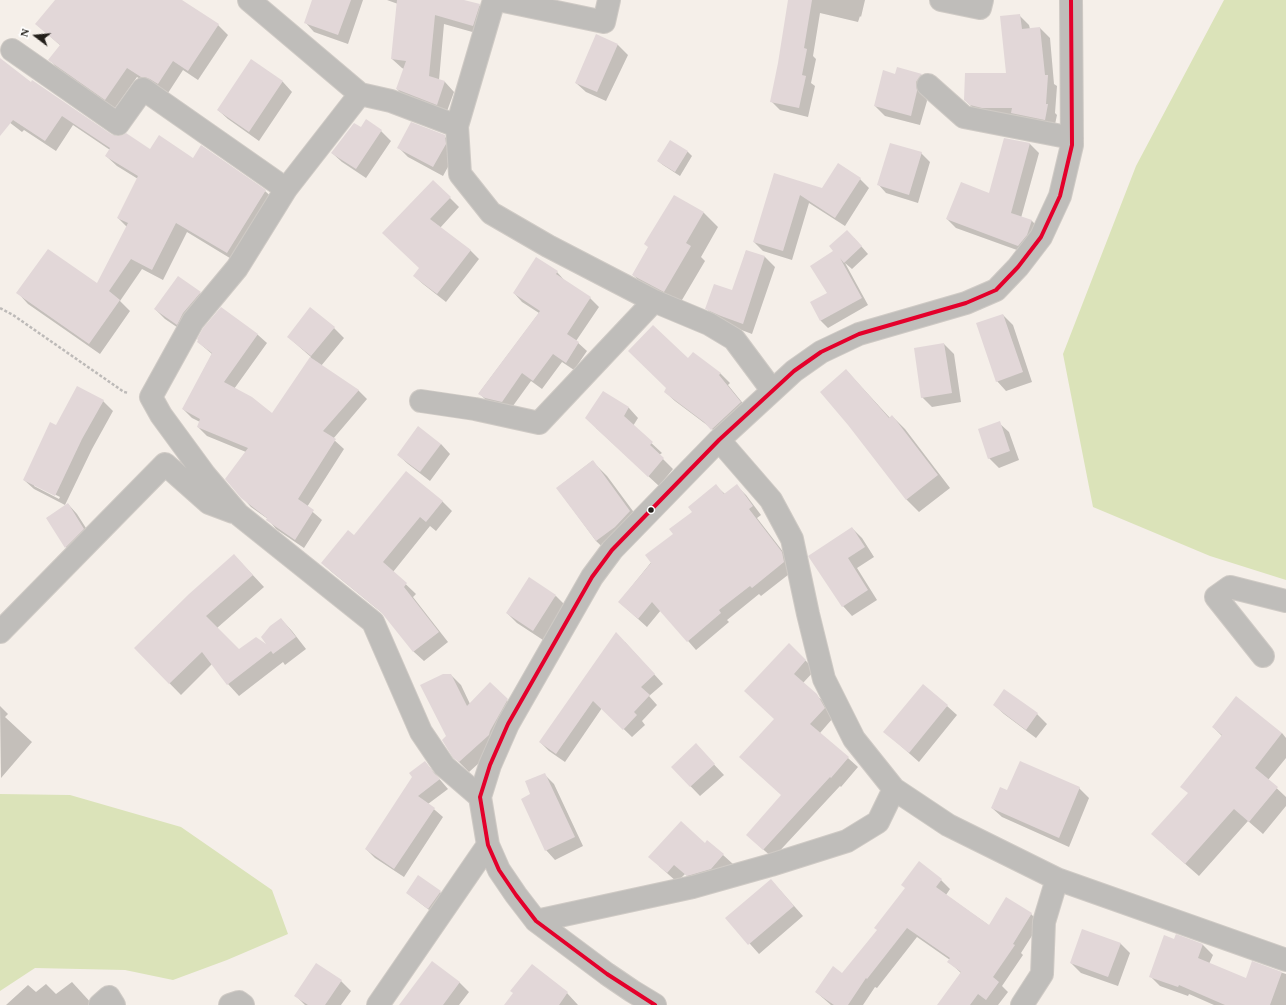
<!DOCTYPE html>
<style>
body{margin:0}
#map{position:relative;width:1286px;height:1005px;overflow:hidden;background:#f5efe9;font-family:Georgia,serif}
canvas{display:block}
.north{position:absolute;left:16px;top:16px;width:40px;height:40px;-webkit-text-stroke:3px #fff;paint-order:stroke;rotate:286deg;font-size:11px;font-weight:700;line-height:16px;text-align:center;color:#24201b}
.north::after{content:'';display:block;margin:auto;width:14px;height:18px;background:#24201b;clip-path:polygon(50% 0,100% 100%,50% 72%,0 100%)}
</style>
<div id="map">
<canvas width="1286" height="1005"></canvas>
<div class="north">N</div>
</div>
<script>
const ctx = document.querySelector('canvas').getContext('2d');
ctx.lineJoin = 'round';
function paint(path, color) { ctx.fillStyle = color; ctx.fill(path, 'evenodd'); }
const poly = rows => new Path2D(rows.map(r => 'M' + r).join(''));
function trace(path, color, width, dash) { ctx.strokeStyle = color; ctx.lineWidth = width; ctx.lineCap = dash ? 'butt' : 'round'; ctx.setLineDash(dash || []); ctx.stroke(path); }
paint(poly([
 [1224,0,1286,0,1286,580,1210,556,1093,507,1063,354,1136,166],
 [0,794,70,795,181,827,272,890,288,934,227,960,173,980,125,970,35,968,0,991]
]), '#dbe3b9');
paint(poly([
 [57,0,180,0,218,25,228,35,198,80,183,70,168,93,151,86,137,77,115,108,59,70,50,60,61,46,36,24],
 [313,0,363,0,348,44,314,32,305,22],
 [387,0,461,0,479,5,489,15,483,35,444,24,439,80,445,82,454,92,446,114,406,99,397,89,404,69,402,68,392,59,398,4],
 [789,0,865,0,861,17,860,16,858,22,820,13,813,56,816,59,811,83,815,86,808,117,780,110,771,101,779,63],
 [1019,15,1029,25,1030,29,1040,28,1050,38,1054,84,1057,86,1055,113,1057,115,1054,129,975,110,965,100,1007,74],
 [597,36,618,45,628,55,606,101,586,92,576,83],
 [0,59,31,83,111,135,151,150,193,159,265,191,276,201,238,263,187,232,163,280,142,269,120,301,130,311,100,354,28,304,18,293,97,285,127,227,118,218,138,179,117,166,106,156,110,150,73,125,56,151,24,130,22,132,0,115],
 [251,61,283,82,292,92,259,141,228,119,218,110],
 [896,75,921,75,931,84,925,92,927,101,920,125,885,116,875,106],
 [361,129,381,131,391,141,366,178,342,162,332,153],
 [444,136,454,146,455,154,443,176,408,157,399,148],
 [1005,139,1030,144,1039,153,1021,218,1032,221,1041,230,1028,254,956,228,947,219,990,195],
 [670,141,688,152,692,156,680,176,663,165,658,161],
 [921,153,930,162,918,203,886,193,878,184],
 [774,175,822,190,860,179,869,188,845,226,809,203,792,260,763,251,754,242],
 [433,181,459,207,440,228,470,250,479,259,446,302,423,284,414,276,420,268],
 [674,196,704,213,718,227,701,257,705,261,679,305,648,289,633,275,649,248],
 [854,238,868,254,852,269,845,263,868,305,828,328,821,321,812,303,829,293,835,251],
 [746,251,765,257,775,267,752,334,731,326,716,319,707,309,733,291],
 [557,272,565,281,590,298,599,307,576,341,587,351,574,370,562,362,542,389,531,381,510,410,488,402,479,393,539,313,522,302,514,293],
 [200,293,210,302,187,334,165,319,155,309],
 [221,308,258,335,267,343,234,389,273,414,311,357,288,337,334,328,344,338,321,366,358,390,367,399,333,439,344,449,307,507,322,520,304,548,276,529,268,519,251,507,242,497,246,452,207,436,198,427,200,422,192,418,183,409,212,354,198,342],
 [1003,315,1013,325,1032,382,1006,391,997,381],
 [944,344,954,354,961,402,932,407,922,397],
 [688,360,720,373,730,383,728,385,750,412,722,439,711,428,675,401,665,392],
 [846,370,890,418,892,416,905,429,950,488,919,512,906,499],
 [603,392,629,408,638,418,633,426,662,453,659,455,673,469,659,486,596,428],
 [103,401,113,411,92,449,65,505,34,489,24,480,56,426],
 [34,484,60,497,59,499,34,486],
 [999,423,1009,432,1019,460,999,468,989,458],
 [441,444,450,454,430,481,408,464,398,455],
 [592,461,607,476,644,526,611,555,596,541,557,488],
 [716,486,725,494,737,486,746,495,761,515,757,518,791,562,793,571,761,596,759,594,727,620,729,622,696,650,661,610,647,627,619,602,674,534],
 [442,501,452,511,436,531,430,526,393,572,416,594,413,597,448,642,424,661,414,652,386,616,332,572,322,563,355,537],
 [68,504,77,514,93,539,75,557,66,547,47,518],
 [852,528,862,538,874,557,857,568,877,600,852,616,843,606,810,556],
 [234,555,264,587,217,628,239,651,270,648,281,619,292,631,306,649,285,665,283,662,239,696,228,684,212,664,181,695,135,648],
 [556,596,565,605,543,640,517,623,507,613],
 [625,642,663,684,649,696,657,705,642,721,645,725,632,737,602,708,565,762,549,751,540,742],
 [789,644,815,670,803,683,826,704,833,718,820,733,858,767,841,787,840,786,773,858,757,844,782,795,775,720],
 [451,675,461,685,470,704,490,684,517,710,499,745,469,772,454,757,448,737],
 [994,705,1037,714,1047,724,1036,738,1004,714],
 [0,706,8,714,5,717,32,742,1,778],
 [947,706,957,715,919,762,885,732],
 [1213,727,1282,733,1286,738,1286,758,1268,780,1286,797,1286,806,1263,834,1248,821,1199,876,1166,847,1189,794,1222,736],
 [705,755,724,775,700,796,672,767],
 [425,762,448,789,428,804,443,817,404,877,375,858,366,849],
 [544,774,554,784,583,846,555,860,546,850,531,795],
 [1079,788,1089,798,1069,847,1002,817,992,808,1008,791],
 [705,844,723,855,733,864,721,878,697,885,685,874,677,882,659,866],
 [771,880,803,916,759,954,727,918],
 [941,880,950,889,946,895,990,926,1031,914,1040,923,1021,953,1023,955,1002,986,1008,992,998,1005,938,1005,961,973,949,962,950,960,917,937,877,988,875,987,863,1005,831,1005,816,992,842,974],
 [440,892,445,897,433,913,407,893],
 [1176,935,1203,945,1213,955,1209,964,1247,980,1253,963,1286,974,1286,1005,1214,1005,1189,994,1188,996,1160,986,1150,976,1175,940],
 [1120,943,1130,953,1118,986,1081,973,1071,963],
 [341,981,351,991,341,1005,305,1005,295,995],
 [72,982,93,1005,6,1005,28,985,36,992,46,984,56,994],
 [459,982,469,992,459,1005,400,1005],
 [567,993,578,1005,505,1005]
]), '#0003');
paint(poly([
 [55,0,182,0,219,24,188,71,173,61,158,84,150,79,144,77,141,77,127,68,105,100,48,60,60,45,35,24],
 [312,0,351,0,338,35,304,23],
 [397,0,464,0,480,4,473,26,435,15,429,76,445,81,437,105,396,89,406,61,391,59],
 [788,0,812,0,804,48,807,49,802,75,806,76,799,108,770,102,778,63],
 [1020,14,1022,29,1040,27,1045,75,1048,75,1046,104,1048,104,1045,120,1011,113,1012,108,982,108,970,105,964,100,965,73,1006,73,1000,16],
 [596,34,618,44,597,92,575,83],
 [0,58,31,82,32,80,111,134,117,136,123,135,126,133,150,149,159,135,193,158,201,145,266,190,227,253,176,223,152,270,131,259,109,291,120,300,89,344,16,293,48,249,97,283,128,223,117,218,138,176,105,156,110,148,62,116,45,141,13,120,0,136],
 [251,59,283,81,249,132,217,110],
 [897,67,922,74,916,82,917,91,911,116,874,106,883,70,895,74],
 [366,119,382,130,356,169,331,153,354,123,361,127],
 [411,122,445,135,446,144,433,167,397,148],
 [1004,138,1030,143,1011,213,1032,220,1027,235,1018,246,946,219,961,182,989,193],
 [670,140,688,151,675,172,657,161],
 [890,143,922,152,909,195,877,185],
 [838,163,861,178,835,218,800,195,783,251,753,242,774,173,822,188],
 [433,180,451,197,430,219,471,250,437,294,413,276,419,268,382,233],
 [674,195,704,212,686,243,691,246,664,292,632,275,648,247,644,244],
 [847,230,862,246,844,263,840,258,862,298,820,321,810,302,827,293,810,266,833,251,829,246],
 [746,250,765,256,743,324,721,316,705,309,714,284,732,290],
 [536,257,558,271,556,274,591,297,567,334,579,342,566,363,553,354,533,381,522,373,502,402,485,398,478,394,540,311,513,293],
 [178,276,201,292,183,313,177,325,154,309],
 [221,307,258,334,224,382,252,397,272,413,310,357,359,390,323,431,336,439,298,499,314,510,295,540,266,520,267,518,241,498,225,479,248,448,197,427,200,419,182,409,212,353,197,342,198,340,197,339,203,328],
 [310,307,335,327,311,356,287,337],
 [1003,314,1023,372,996,382,976,323],
 [653,325,688,358,693,352,721,373,719,375,741,402,711,430,704,422,664,392,666,388,628,351],
 [944,343,952,393,921,398,914,348],
 [846,369,889,418,892,415,938,475,906,500,848,425,820,392],
 [77,386,104,400,82,439,55,496,23,480,50,422,56,425],
 [603,391,629,407,624,416,653,442,650,445,664,458,648,477,585,418],
 [1000,421,1010,451,988,459,978,429],
 [418,426,441,444,420,472,397,455],
 [593,460,630,511,615,527,596,541,556,488],
 [406,471,443,501,426,522,420,517,383,562,407,583,404,587,439,632,413,652,381,612,321,563,348,530,354,535],
 [716,484,724,494,737,484,753,506,749,509,782,552,784,562,752,588,750,586,719,610,721,613,687,642,652,602,638,619,618,602,651,563,645,555,673,534,669,529,692,512,688,507],
 [68,503,84,529,65,548,46,518],
 [852,527,865,547,848,558,868,590,842,607,808,556],
 [234,554,253,575,206,616,239,649,256,637,266,644,261,637,270,626,281,618,296,637,273,654,271,651,227,685,202,652,169,684,134,648,189,594],
 [529,577,556,595,533,631,506,613],
 [616,632,655,674,641,687,650,695,634,712,637,715,623,730,593,701,556,754,539,742],
 [789,643,806,660,794,674,817,694,825,708,810,724,849,757,831,778,830,777,763,850,746,835,781,795,739,757,774,719,744,691],
 [443,674,451,674,467,706,490,682,508,699,490,731,489,735,459,762,453,758,442,740,446,736,420,685],
 [923,684,948,705,909,753,883,732],
 [1004,689,1038,713,1026,730,993,705],
 [1236,696,1282,733,1255,768,1278,787,1249,822,1234,809,1185,864,1151,834,1188,793,1180,787,1222,735,1212,727],
 [696,743,715,764,690,787,671,767],
 [425,761,434,773,440,779,418,796,435,808,394,869,365,849,412,777,409,773],
 [1020,761,1080,787,1059,838,991,808,1000,787,1007,790],
 [545,773,575,837,545,851,521,799,530,794,525,781],
 [681,821,705,843,707,840,724,854,711,869,687,876,674,865,667,873,648,857],
 [919,861,942,879,936,887,989,925,1006,897,1032,913,1013,944,1015,945,993,977,999,982,986,1000,978,994,970,1005,937,1005,961,972,947,962,950,958,907,928,867,979,866,978,848,1005,834,1005,815,992,833,966,842,973,877,930,874,928,905,888,901,885],
 [418,875,441,891,428,909,406,893],
 [771,879,794,906,748,945,725,918],
 [1082,929,1121,943,1108,977,1070,963],
 [1176,934,1203,944,1198,958,1246,978,1252,961,1282,972,1270,1005,1225,1005,1179,985,1178,987,1149,977,1164,935,1174,939],
 [432,961,460,982,443,1005,399,1005],
 [316,963,342,980,325,1005,308,1005,294,996],
 [532,964,568,992,559,1005,504,1005,513,993,510,991]
]), '#e2d7d8');
const minor = poly([
 [249,0,360,94,391,101,457,126],
 [494,0,457,126,460,174,491,213,548,246,654,301,709,324,734,339,772,390],
 [499,0,604,22,609,0],
 [941,0,980,8,982,0],
 [12,50,118,124,143,89,286,189],
 [928,85,964,117,1072,138],
 [360,94,286,189,237,268,193,321,151,397,161,415,205,475,238,514,373,622,421,732,444,766,480,797],
 [421,401,475,409,539,423,654,301],
 [719,440,771,500,792,539,808,614,824,679,854,739,894,789,948,825,1057,879,1286,960],
 [0,632,165,464,209,503,233,512],
 [1263,656,1216,597,1230,587,1286,601],
 [536,921,693,887,771,865,847,841,878,822,894,789],
 [100,1005,109,997,114,1005],
 [230,1005,239,1002,243,1005],
 [378,1005,488,845],
 [655,1005,632,991,607,974,536,921,516,895,499,870,488,845,480,797,490,765,508,724,592,577,612,550,719,440,794,371,821,352,859,334,966,303,996,290,1018,267,1041,237,1060,196,1072,145,1071,0],
 [1022,1005,1042,974,1044,922,1057,879]
]);
trace(minor, '#cfcac5', 24);
trace(poly([
 [0,308,13,315,124,392,129,393]
]), '#bdbab8', 2.5, [3, 2]);
trace(minor, '#bfbdba', 22);
trace(poly([
 [655,1005,607,974,536,921,516,895,499,870,488,845,480,797,490,765,508,724,592,577,612,550,719,440,794,371,821,352,859,334,966,303,996,290,1018,267,1041,237,1060,196,1072,145,1071,0]
]), '#e4002b', 4);
for (const [x, y, r, color] of [
 [651,510,3.5,"#24201b"]
]) { const dot = new Path2D(); dot.arc(x, y, r, 0, 2 * Math.PI); ctx.fillStyle = color; ctx.fill(dot); trace(dot, '#fff', 1.5); }
</script>
